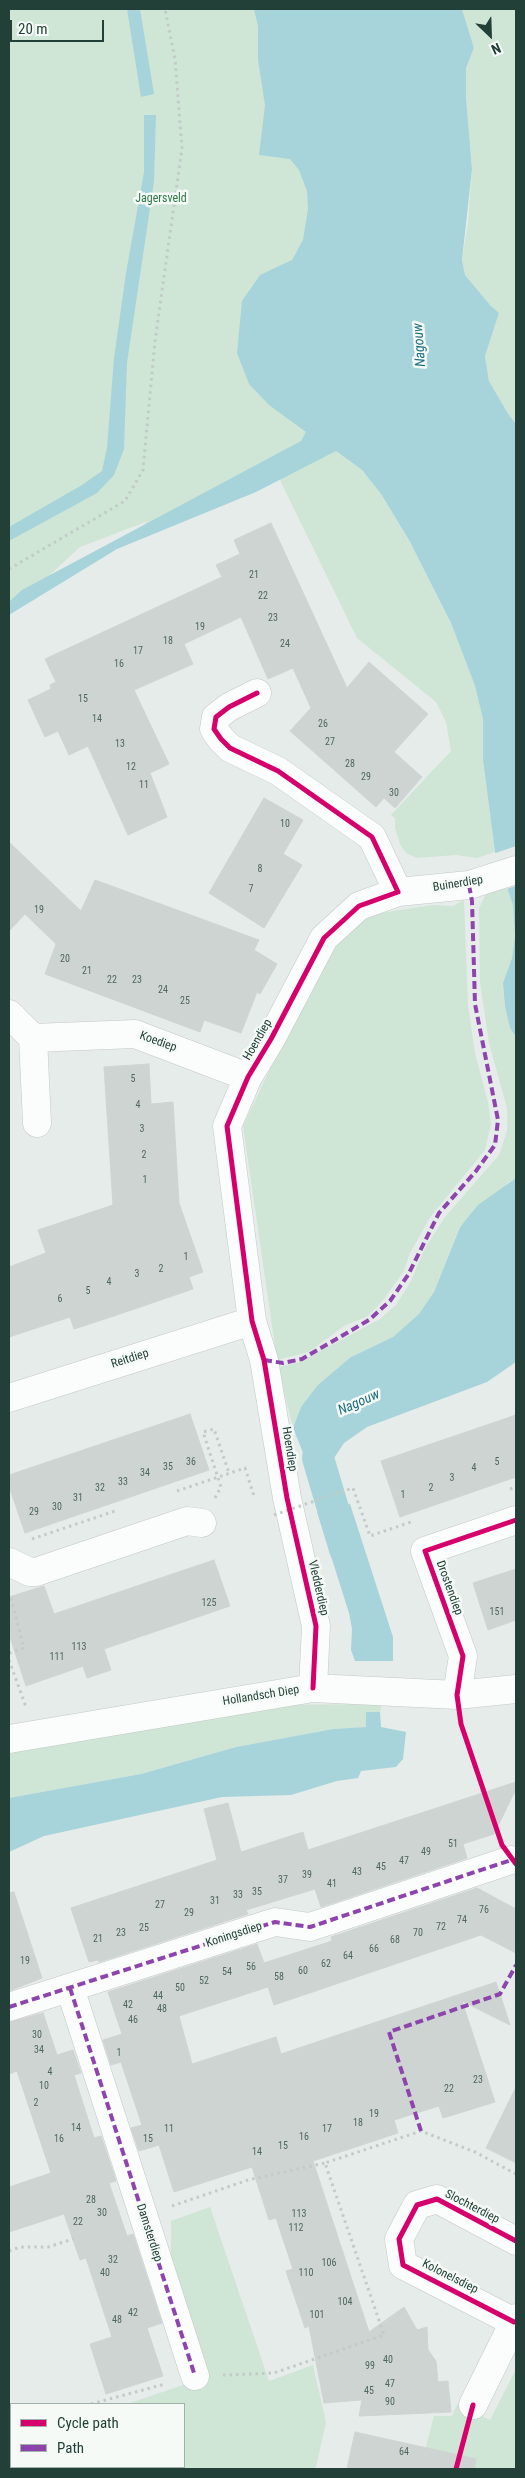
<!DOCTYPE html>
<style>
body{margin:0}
#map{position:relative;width:525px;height:2478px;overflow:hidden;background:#e6ece9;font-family:"Roboto Condensed",sans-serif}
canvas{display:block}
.frame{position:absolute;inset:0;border:10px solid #234038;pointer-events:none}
.legend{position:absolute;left:10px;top:2403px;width:175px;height:65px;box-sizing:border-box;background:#f5faf7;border:1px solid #a1b0ab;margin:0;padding:6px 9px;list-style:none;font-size:15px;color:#234038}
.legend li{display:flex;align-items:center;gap:10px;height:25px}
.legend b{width:25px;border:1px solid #a1b0ab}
.north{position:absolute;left:465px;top:10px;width:50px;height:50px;-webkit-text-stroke:4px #f5faf7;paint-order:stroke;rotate:156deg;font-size:14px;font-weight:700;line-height:20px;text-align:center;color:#234038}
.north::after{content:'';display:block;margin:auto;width:18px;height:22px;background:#234038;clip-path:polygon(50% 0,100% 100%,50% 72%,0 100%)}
.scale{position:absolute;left:10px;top:20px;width:94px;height:22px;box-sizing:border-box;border:2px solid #234038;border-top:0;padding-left:6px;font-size:15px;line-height:18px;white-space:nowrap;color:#234038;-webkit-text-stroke:4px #f5faf7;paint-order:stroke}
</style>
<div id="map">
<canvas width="525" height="2478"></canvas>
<div class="frame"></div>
<ul class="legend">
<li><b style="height:6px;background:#d6006c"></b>Cycle path</li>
<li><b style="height:6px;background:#8e44ad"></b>Path</li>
</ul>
<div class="north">N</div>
<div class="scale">20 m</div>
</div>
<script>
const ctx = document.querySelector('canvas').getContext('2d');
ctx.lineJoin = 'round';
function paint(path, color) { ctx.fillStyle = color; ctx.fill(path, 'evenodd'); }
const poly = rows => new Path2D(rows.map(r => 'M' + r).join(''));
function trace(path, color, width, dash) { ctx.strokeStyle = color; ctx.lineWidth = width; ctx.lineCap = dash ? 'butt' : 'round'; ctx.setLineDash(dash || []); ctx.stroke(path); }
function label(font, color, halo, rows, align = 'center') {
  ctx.font = font + ' "Roboto Condensed",sans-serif'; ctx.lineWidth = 5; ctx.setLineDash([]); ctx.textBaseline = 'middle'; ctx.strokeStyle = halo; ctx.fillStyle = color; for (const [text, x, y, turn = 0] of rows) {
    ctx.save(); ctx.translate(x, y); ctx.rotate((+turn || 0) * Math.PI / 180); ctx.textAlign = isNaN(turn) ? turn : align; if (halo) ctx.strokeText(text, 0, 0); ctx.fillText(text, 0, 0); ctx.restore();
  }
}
paint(poly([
 [9,9,294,9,302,133,336,451,362,470,381,494,409,540,451,623,475,686,483,719,483,760,495,852,477,858,456,855,417,858,406,853,400,844,395,828,395,818,391,815,451,751,446,722,436,702,357,638,278,476,127,541,148,521,80,547,9,613],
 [462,9,516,9,516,424,507,412,489,381,485,356,499,313,490,305,465,275,462,260,468,223,472,169,466,97,466,68,474,48],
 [508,888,513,905,515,936,512,958,503,983,505,1007,510,1028,516,1037,516,1178,509,1182,460,1226,434,1292,420,1314,393,1337,351,1357,301,1407,293,1428,278,1367,300,1362,380,1319,396,1305,411,1281,424,1250,445,1217,499,1155,507,1131,507,1108,489,1043,480,982,479,908,488,890],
 [464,900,468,1005,475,1053,488,1102,491,1124,485,1150,431,1216,410,1253,404,1271,384,1299,368,1316,344,1326,309,1352,277,1360,243,1126,312,981,344,932,374,914,433,905,453,906],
 [382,1704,380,1712,366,1713,366,1727,333,1729,236,1747,141,1774,9,1798,9,1752,134,1724,271,1705],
 [210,2207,269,2381,313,2365,326,2422,316,2467,314,2469,37,2469,38,2467,184,2467,184,2404,127,2404,204,2378,171,2272,171,2221],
 [516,2369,516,2469,420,2469,434,2416,452,2416,457,2404,490,2420]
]), '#cfe5d6');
paint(poly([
 [127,9,140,9,154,94,141,97],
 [254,9,462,9,474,48,466,68,466,97,472,169,462,260,465,275,490,305,499,313,485,356,489,381,507,412,516,424,516,1037,510,1028,505,1007,503,983,512,958,515,936,513,905,495,852,483,760,483,719,475,686,451,623,409,540,381,494,362,470,336,451,256,492,117,549,9,615,9,602,22,590,301,441,306,432,269,405,249,384,237,353,242,301,260,275,292,260,303,240,308,209,307,191,299,170,290,159,259,155,265,105,258,60,258,26],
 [144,115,156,115,154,181,127,363,124,449,114,475,97,493,9,541,9,527,82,485,102,471,107,448,114,358,126,273,144,172],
 [516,1178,516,1362,487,1382,367,1427,344,1443,334,1458,337,1482,320,1481,310,1484,304,1455,293,1428,301,1407,318,1385,351,1357,393,1337,419,1314,434,1292,460,1227,478,1205],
 [350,1504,393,1637,393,1661,355,1661,351,1650,352,1629,349,1613,317,1512,329,1507],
 [366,1712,380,1712,381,1727,406,1732,403,1759,396,1767,361,1771,358,1778,337,1781,291,1795,222,1797,44,1836,9,1852,9,1798,141,1774,236,1747,333,1729,366,1727]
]), '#a7d4da');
paint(poly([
 [516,846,516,886,506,889,493,854]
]), '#e6ece9');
trace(poly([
 [321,1440,318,1458,345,1549]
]), '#a7d4da', 32);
const building = poly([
 [271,523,347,688,369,662,428,714,394,752,422,777,395,808,384,798,376,807,290,731,311,708,293,668,268,679,241,617,184,644,193,664,134,690,169,764,150,773,167,817,128,835,88,746,69,755,58,731,45,737,28,700,51,689,50,685,56,682,45,659,222,577,216,565,240,554,234,540,271,523],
 [264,798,303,820,283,854,302,865,264,928,209,893,264,798],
 [9,842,81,911,95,880,259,940,254,950,277,964,260,994,257,992,241,1033,204,1020,200,1032,45,974,56,944,25,914,9,931,9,842],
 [149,1064,151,1104,173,1102,179,1203,203,1272,189,1277,193,1289,111,1317,74,1329,70,1317,9,1337,9,1267,46,1253,38,1230,113,1205,104,1067,149,1064],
 [190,1414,209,1470,25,1533,9,1486,9,1475,190,1414],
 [516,1415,516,1477,400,1517,381,1461,516,1415],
 [214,1560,230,1606,104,1649,111,1670,87,1678,83,1666,26,1686,9,1634,9,1597,44,1586,54,1614,214,1560],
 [516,1569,516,1620,488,1630,473,1583,516,1569],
 [516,1782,516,1789,494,1834,463,1844,467,1858,321,1907,315,1889,246,1910,248,1914,99,1962,98,1960,89,1962,71,1908,217,1860,204,1809,228,1803,241,1852,303,1832,308,1850,516,1782],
 [477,1888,516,1909,516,1953,481,1935,274,2005,268,1987,179,2016,192,2064,276,2037,281,2054,496,1982,510,2025,462,2001,495,2102,443,2118,439,2106,394,2120,398,2133,313,2161,369,2332,404,2307,417,2330,427,2327,428,2350,436,2361,438,2382,448,2381,451,2412,359,2416,362,2400,324,2403,309,2326,305,2328,286,2271,293,2269,276,2218,269,2220,252,2167,174,2192,159,2145,139,2151,131,2128,142,2125,121,2062,111,2065,103,2040,122,2034,108,1992,257,1944,264,1963,332,1941,331,1937,477,1888],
 [14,1892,42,1978,9,1991,9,1893,14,1892],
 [43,2013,57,2055,73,2050,81,2073,74,2075,94,2138,101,2136,116,2181,109,2183,127,2236,133,2234,162,2323,147,2328,163,2376,106,2394,90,2344,112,2337,86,2258,80,2260,64,2214,9,2232,9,2187,51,2173,17,2071,9,2074,9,2022,43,2013],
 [516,2087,516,2163,486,2148,516,2087],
 [355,2432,476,2459,474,2469,347,2469,355,2432]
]);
paint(building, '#ced4d2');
trace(building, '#cfd4d2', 1);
const minor = poly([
 [257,693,229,707,216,717,214,729,221,739,230,748,278,771,372,837,398,892,359,906,324,938,271,1039,248,1077,227,1126,252,1321,264,1360,287,1498,316,1626,313,1688],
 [398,892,469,885,516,870],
 [9,1014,33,1038,37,1123],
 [33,1038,135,1034,248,1077],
 [9,1398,252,1321],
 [9,1562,30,1572,36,1572,187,1521,202,1523],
 [457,1695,463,1656,425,1551,516,1520],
 [9,1739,313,1688,457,1695,516,1689],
 [70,1988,195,2376],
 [9,2007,275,1922,310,1927,511,1860],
 [514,2322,403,2265,399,2239,417,2205,437,2199,516,2241],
 [473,2405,516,2318]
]);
trace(minor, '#c3c9c6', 29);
trace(poly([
 [9,569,125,501,143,470,155,341,182,148,175,59,165,9],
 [510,1489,516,1487],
 [177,1491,245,1468,254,1496],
 [341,1492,353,1488,370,1536,411,1522],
 [215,1498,221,1487,203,1432,214,1429,229,1473],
 [32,1539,118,1510],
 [9,1653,24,1648,10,1595],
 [9,1660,26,1707],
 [172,2206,248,2180,325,2163],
 [9,2251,20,2247,48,2247,73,2239],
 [223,2375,274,2373,384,2335,325,2163,421,2131,475,2152,516,2174],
 [91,2404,165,2384],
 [9,2414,11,2414]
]), '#c2cbc8', 3, [2.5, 4]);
trace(minor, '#fbfcfc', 28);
trace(poly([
 [274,1515,341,1492]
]), '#c2cbc8', 3, [2.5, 4]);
trace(poly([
 [264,1360,283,1363,302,1359,369,1320,390,1301,408,1275,439,1213,476,1171,495,1145,498,1120,475,1004,472,901,469,885],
 [70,1988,195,2376],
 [9,2007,275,1922,310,1927,511,1860],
 [421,2131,389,2032,500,1994,516,1965]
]), '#8e44ad', 4, [8, 4]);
trace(poly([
 [257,693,229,707,216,717,214,729,221,739,230,748,278,771,372,837,398,892,359,906,324,938,271,1039,248,1077,227,1126,252,1321,264,1360,287,1498,316,1626,313,1688],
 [516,1520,425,1551,463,1656,457,1695,461,1724,502,1845,516,1864],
 [514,2322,403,2265,399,2239,417,2205,437,2199,516,2241],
 [456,2469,473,2405]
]), '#d6006c', 5);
label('10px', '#4f665f', null, [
 ["21",254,575],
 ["22",263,596],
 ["23",273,618],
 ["19",200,627],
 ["18",168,641],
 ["24",285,644],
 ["17",138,651],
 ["16",119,664],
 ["15",83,699],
 ["14",97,719],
 ["26",323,724],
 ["27",330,742],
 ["13",120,744],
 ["28",350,764],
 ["12",131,767],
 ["29",366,777],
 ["11",144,785],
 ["30",394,793],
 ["10",285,824],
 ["8",260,869],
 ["7",251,889],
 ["19",39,910],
 ["20",65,959],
 ["21",87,971],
 ["22",112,980],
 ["23",137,980],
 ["24",163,990],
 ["25",185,1001],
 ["5",133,1079],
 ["4",138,1105],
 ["3",142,1129],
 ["2",144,1155],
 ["1",145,1180],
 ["1",186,1257],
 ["2",161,1269],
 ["3",137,1274],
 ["4",109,1282],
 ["5",88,1291],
 ["6",60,1299],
 ["36",191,1462],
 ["5",497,1462],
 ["35",168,1467],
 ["4",474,1468],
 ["34",145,1473],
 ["3",452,1478],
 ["33",123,1482],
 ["32",100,1488],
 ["2",431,1488],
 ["1",403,1495],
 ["31",78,1498],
 ["30",57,1507],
 ["29",34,1512],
 ["125",209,1603],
 ["151",497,1612],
 ["113",79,1647],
 ["111",57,1657],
 ["51",453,1844],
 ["49",426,1852],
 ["47",404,1861],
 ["45",381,1867],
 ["43",357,1872],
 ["39",307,1875],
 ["37",283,1880],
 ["41",332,1884],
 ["35",257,1892],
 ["33",238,1895],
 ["31",215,1901],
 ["27",160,1905],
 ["76",484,1910],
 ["29",189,1913],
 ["74",462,1920],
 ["72",441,1927],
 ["25",144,1928],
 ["23",121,1933],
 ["70",418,1933],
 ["21",98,1939],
 ["68",395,1940],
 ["66",374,1949],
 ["64",348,1956],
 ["19",25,1961],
 ["62",326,1964],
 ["56",251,1967],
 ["60",303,1971],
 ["54",227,1972],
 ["58",279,1977],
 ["52",204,1981],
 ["50",180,1988],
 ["44",158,1996],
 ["42",128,2005],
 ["48",162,2009],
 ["46",133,2020],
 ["30",37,2035],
 ["34",39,2050],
 ["1",119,2053],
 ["4",50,2072],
 ["23",478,2080],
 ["10",44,2086],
 ["22",449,2089],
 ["2",36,2103],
 ["19",374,2114],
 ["18",358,2123],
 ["14",76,2128],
 ["11",169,2129],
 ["17",327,2129],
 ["16",304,2137],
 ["16",59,2139],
 ["15",148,2139],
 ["15",283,2146],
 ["14",257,2152],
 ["28",91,2200],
 ["30",102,2213],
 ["113",299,2214],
 ["22",78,2222],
 ["112",296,2228],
 ["32",113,2260],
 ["106",329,2263],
 ["40",105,2273],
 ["110",306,2273],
 ["104",345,2302],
 ["42",133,2313],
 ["101",317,2315],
 ["48",117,2320],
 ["40",388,2360],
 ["99",370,2366],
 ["47",390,2384],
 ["45",369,2391],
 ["90",390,2402],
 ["64",404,2452]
]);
label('12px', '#2d7748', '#f5faf7', [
 ["Jagersveld",161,199]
]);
label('12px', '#234038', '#f5faf7', [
 ["Buinerdiep",458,884,-9],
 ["Hoendiep",258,1040,-60],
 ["Koediep",158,1042,20],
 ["Reitdiep",130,1359,-18],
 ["Hoendiep",289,1449,81],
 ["Vledderdiep",318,1588,77],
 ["Drostendiep",449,1588,70],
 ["Hollandsch Diep",261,1696,-9],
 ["Koningsdiep",234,1935,-18],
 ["Slochterdiep",472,2207,27],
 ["Damsterdiep",149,2233,72],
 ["Kolonelsdiep",450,2277,27]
]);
label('italic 14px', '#1c6e7c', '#f5faf7', [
 ["Nagouw",420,345,-94],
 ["Nagouw",359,1403,-24]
]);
</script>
